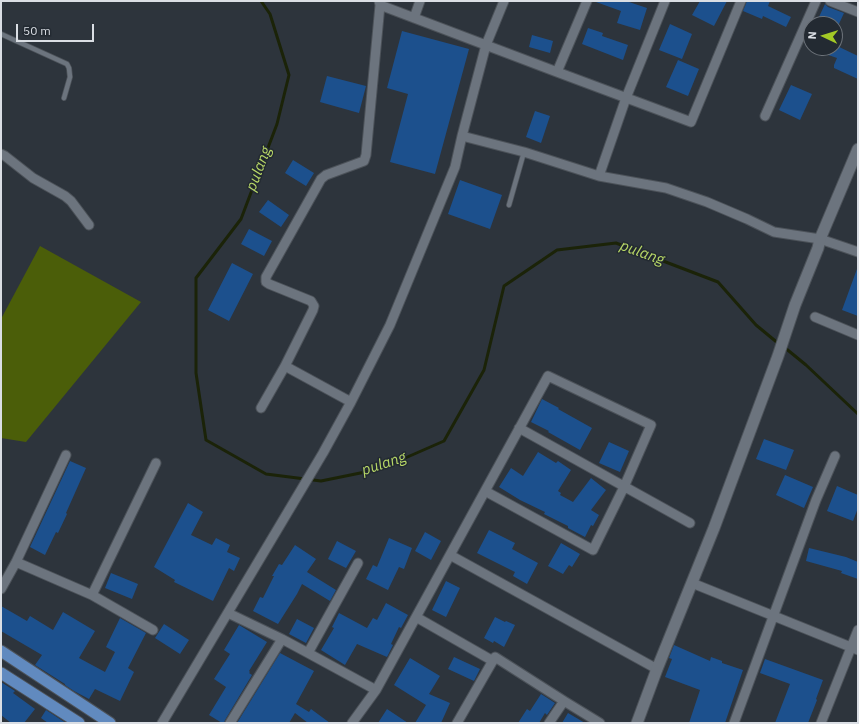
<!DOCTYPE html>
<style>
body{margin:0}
#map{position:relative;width:859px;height:724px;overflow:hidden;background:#2d343c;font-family:"IBM Plex Sans",sans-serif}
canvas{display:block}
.frame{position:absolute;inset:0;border:2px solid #dadee4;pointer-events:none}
.north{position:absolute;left:803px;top:16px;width:40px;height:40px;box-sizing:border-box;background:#232a32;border:1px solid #6c7279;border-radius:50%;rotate:274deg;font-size:11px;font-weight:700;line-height:16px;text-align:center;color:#dadee4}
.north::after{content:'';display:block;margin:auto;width:14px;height:18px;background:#a3c926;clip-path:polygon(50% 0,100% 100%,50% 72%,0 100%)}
.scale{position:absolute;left:16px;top:24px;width:78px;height:18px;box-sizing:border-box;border:2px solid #dadee4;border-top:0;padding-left:5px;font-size:12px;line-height:14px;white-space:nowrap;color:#dadee4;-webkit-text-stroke:3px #232a32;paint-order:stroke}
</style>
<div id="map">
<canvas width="859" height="724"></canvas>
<div class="frame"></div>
<div class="north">N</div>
<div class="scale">50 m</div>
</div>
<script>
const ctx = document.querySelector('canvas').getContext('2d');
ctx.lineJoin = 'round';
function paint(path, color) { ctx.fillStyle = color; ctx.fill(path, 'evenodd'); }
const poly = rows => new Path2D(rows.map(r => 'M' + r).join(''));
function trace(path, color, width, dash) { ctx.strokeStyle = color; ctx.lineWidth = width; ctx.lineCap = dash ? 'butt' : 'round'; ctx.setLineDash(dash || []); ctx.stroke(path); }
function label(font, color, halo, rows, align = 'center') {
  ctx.font = font + ' "IBM Plex Sans",sans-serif'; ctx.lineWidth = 3; ctx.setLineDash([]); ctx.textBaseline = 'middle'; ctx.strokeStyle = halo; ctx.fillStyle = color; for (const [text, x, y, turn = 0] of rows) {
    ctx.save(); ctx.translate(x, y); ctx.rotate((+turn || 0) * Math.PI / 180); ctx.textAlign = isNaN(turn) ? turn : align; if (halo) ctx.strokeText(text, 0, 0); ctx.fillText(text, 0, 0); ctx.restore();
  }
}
paint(poly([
 [40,246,141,302,26,442,1,438,1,319]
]), '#4b5e09');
trace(poly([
 [261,1,270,14,289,75,277,124,241,219,196,278,196,373,206,440,266,474,321,481,380,469,444,441,484,370,504,286,557,250,616,243,718,282,756,325,779,344],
 [784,347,806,365,858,414]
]), '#1b2308', 3);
paint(poly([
 [597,1,626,1,647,8,640,30,617,23,621,11,596,2],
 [700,1,727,1,714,26,692,15],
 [747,1,770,1,768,6,791,17,786,27,763,16,762,19,743,11],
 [825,4,828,7,844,13,838,26,819,17],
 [670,24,692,34,682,59,659,50],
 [588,28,603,33,602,36,628,45,623,60,582,44],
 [402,31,469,49,435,174,390,162,408,94,387,88],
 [532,35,553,41,550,53,529,47],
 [835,45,858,56,858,79,834,68,834,65,837,58,811,49,812,48,835,48],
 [678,60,699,69,688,96,666,87],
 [327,76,366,86,359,113,320,102],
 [791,85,812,94,800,120,779,110],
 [535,111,550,116,541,143,526,137],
 [293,160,314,173,306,186,285,173],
 [460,180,502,195,490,229,448,214],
 [268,200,289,215,281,227,259,212],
 [249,229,272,241,264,256,241,244],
 [232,263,253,274,229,321,208,310],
 [857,269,858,269,858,316,842,310],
 [542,399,559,408,558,409,592,428,580,450,548,432,549,431,531,422],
 [764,439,794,450,786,470,756,459],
 [609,442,629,451,620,472,599,463],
 [538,452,556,463,558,461,571,470,558,491,561,493,560,495,573,502,591,478,606,490,591,510,599,515,593,526,591,525,585,537,568,528,568,526,544,514,545,512,520,500,499,487,511,468,523,476],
 [70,461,86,468,66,513,67,514,58,533,56,532,45,555,30,547],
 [785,475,813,487,804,508,776,495],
 [837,486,858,495,858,508,853,521,827,511],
 [188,503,203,512,191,535,212,545,216,538,230,545,227,552,240,558,234,571,229,568,213,601,174,582,175,580,154,567],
 [489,530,515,543,512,549,538,563,527,584,513,576,515,572,477,553],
 [425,532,441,541,431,560,415,551],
 [389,538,412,548,404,569,399,567,388,590,366,579,373,565,377,567],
 [337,541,356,551,346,568,328,559],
 [561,543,580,554,572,567,569,565,563,574,548,566],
 [295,545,316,559,307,572,336,590,330,601,302,584,297,594,278,624,253,611,260,597,263,598,274,576,272,576,279,564,282,565],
 [809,548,846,557,858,562,858,579,841,573,842,571,806,561],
 [111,573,138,584,132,599,105,588],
 [446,581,460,588,446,617,432,610],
 [386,603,408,615,401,628,399,627,391,644,393,645,387,657,357,644,345,665,321,650,334,628,332,627,339,613,367,628,373,618,377,620],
 [1,606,27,621,30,616,53,630,63,612,95,631,79,658,105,672,115,652,106,647,120,618,146,633,128,668,134,672,120,701,95,689,89,699,74,691,65,685,65,684,35,665,42,655,1,631],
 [495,617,505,622,506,621,515,625,504,647,494,641,493,643,484,638],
 [297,619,314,628,306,643,289,634],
 [164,624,189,640,180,654,155,638],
 [239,625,267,642,249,671,250,672,249,673,252,675,225,720,224,723,222,723,209,715,226,687,214,679,230,654,224,650],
 [674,645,710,661,711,657,722,661,722,663,743,670,725,723,689,723,700,690,665,677,672,659,669,658],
 [280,653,314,671,296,704,309,712,311,709,330,723,308,723,295,713,289,723,237,723],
 [454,657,480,669,474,681,448,669],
 [410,658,440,676,429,694,450,703,441,723,415,723,426,705,394,685],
 [765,659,823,680,816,699,817,700,808,723,775,723,790,684,760,673],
 [1,682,15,691,13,693,35,709,24,723,11,723,1,715],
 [541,694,555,703,547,715,545,713,539,723,518,723,527,709,530,711],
 [387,709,408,723,378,723],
 [46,710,66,723,48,723,41,718],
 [568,713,585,723,562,723]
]), '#1c508d');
const service = poly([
 [1,34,67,64,69,68,70,77,64,98],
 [509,205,524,152]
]);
const minor = poly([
 [830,1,858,12],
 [380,5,557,72,691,122,741,1],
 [414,18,420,1],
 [557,72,587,1],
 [765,116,816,1],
 [462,136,524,152,599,176,666,188,707,202,747,219,774,232,820,239,858,252],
 [1,154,5,156,33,178,65,196,71,201,89,225],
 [599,176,626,98,665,1],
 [815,317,858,335],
 [351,402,285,366,313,310,314,306,311,301,269,284,266,282,266,277,321,179,326,175,364,161,366,155,380,5,379,1],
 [261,408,285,366],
 [519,428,690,523],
 [450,555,657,669],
 [16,562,92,595,153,630],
 [692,583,858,650],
 [1,589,16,562,66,455],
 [92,595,156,463],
 [228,613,282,639,308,653,358,563],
 [416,617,493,661],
 [308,653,376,690,352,723],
 [376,690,548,376,651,425,624,487,593,550,485,491],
 [564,701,600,723],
 [162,723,323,453,351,402,390,325,455,167,462,136,486,45,504,1],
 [230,723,282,639],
 [457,723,495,657,564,701,549,723],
 [734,723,816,500,835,456],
 [821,723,858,630]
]);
const tertiary = poly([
 [637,723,657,669,714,528,778,356,795,305,818,248,820,239,858,149]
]);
const primary = poly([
 [1,651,110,723],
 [1,673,79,723]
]);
trace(service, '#4c5259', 6);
trace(minor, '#4c5259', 11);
trace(tertiary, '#4c5259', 13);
trace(primary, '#4c5259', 13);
trace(service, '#6c747e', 4.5);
trace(minor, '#6c747e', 9);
trace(tertiary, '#6c747e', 11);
trace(primary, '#618abf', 11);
label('italic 15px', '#b9d967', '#232a32', [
 ["pulang",259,169,-69],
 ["pulang",642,253,20],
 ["pulang",384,464,-18]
]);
</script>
